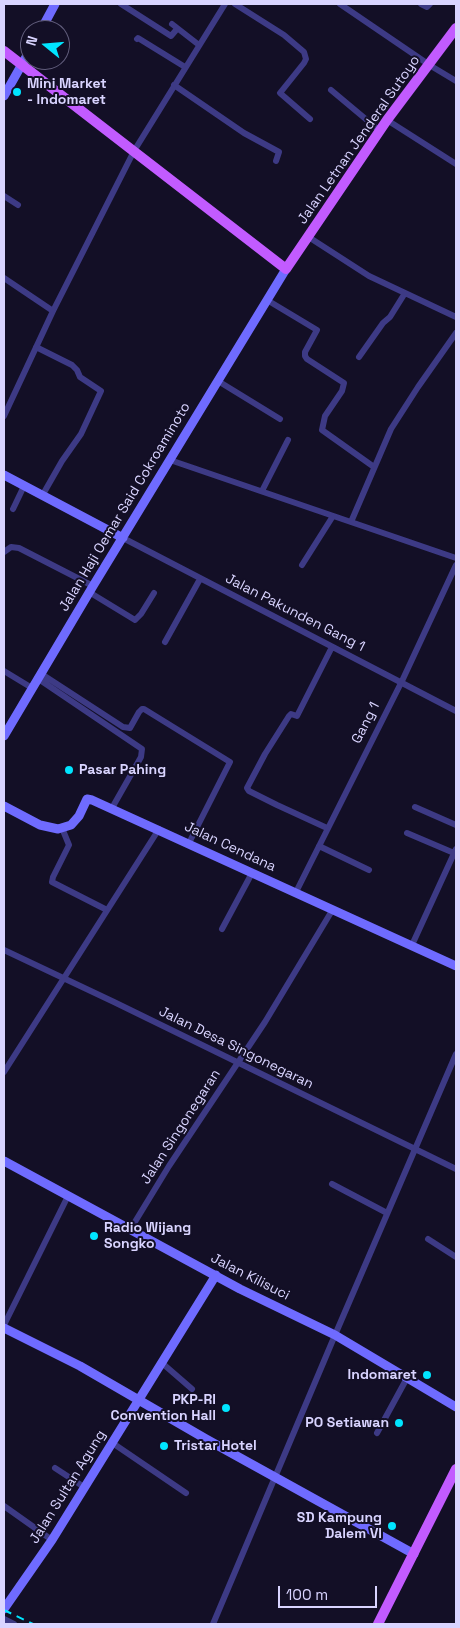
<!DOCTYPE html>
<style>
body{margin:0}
#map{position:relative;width:460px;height:1628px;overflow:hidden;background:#130f26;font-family:"Space Grotesk",sans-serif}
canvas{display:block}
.frame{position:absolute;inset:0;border:5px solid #d9d4ff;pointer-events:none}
.north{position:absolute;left:20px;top:20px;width:50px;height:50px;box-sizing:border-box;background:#130f26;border:1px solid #625e7d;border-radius:50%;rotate:287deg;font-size:14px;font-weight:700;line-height:20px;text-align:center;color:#d9d4ff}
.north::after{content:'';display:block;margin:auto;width:18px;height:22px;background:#00e5ff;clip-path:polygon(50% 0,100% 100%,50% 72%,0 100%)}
.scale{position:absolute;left:278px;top:1586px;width:99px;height:22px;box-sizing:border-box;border:2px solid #d9d4ff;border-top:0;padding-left:6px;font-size:15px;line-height:18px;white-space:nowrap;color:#d9d4ff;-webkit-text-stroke:4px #130f26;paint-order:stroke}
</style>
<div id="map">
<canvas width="460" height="1628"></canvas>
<div class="frame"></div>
<div class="north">N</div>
<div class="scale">100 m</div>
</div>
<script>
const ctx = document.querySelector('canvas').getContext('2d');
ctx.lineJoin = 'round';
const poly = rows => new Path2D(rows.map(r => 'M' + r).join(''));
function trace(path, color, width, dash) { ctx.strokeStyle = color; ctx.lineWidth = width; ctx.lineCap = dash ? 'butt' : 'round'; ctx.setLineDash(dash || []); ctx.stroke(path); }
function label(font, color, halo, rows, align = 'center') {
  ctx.font = font + ' "Space Grotesk",sans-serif'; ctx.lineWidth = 4; ctx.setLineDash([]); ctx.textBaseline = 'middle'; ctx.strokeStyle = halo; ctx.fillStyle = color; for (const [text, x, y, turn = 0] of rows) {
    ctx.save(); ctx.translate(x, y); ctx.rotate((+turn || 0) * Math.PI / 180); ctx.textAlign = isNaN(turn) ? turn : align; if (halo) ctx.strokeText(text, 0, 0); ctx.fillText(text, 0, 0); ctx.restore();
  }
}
trace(poly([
 [121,4,171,36,177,29],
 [235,4,284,35,304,52,306,59,304,63,280,93,310,119],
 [340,4,431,66,456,81],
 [421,4,427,7,430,4],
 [172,24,199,45],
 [137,39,138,38,185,67],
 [174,85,244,133,279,152,276,161],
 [331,90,380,131],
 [387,120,456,164],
 [4,196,18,205],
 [307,236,369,276,456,317],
 [4,278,53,311],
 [267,300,317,330,305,352,305,356,307,359,344,383,342,391,325,416,322,430,374,467],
 [36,347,72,365,77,370,80,377,101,391,81,434,62,461,42,496],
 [359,357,383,323,390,317,405,293],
 [218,381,280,419],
 [4,416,53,311,134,151,225,4],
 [170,460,456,558],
 [262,491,288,440],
 [13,509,24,486],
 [351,522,391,429,418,387,456,333],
 [123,538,456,711],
 [4,552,11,547,19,548,93,586],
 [302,565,333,516],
 [89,592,135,620,141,614,154,593],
 [165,642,200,579],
 [4,671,32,688],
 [40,673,123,727,130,728,139,712,142,709,144,709,230,762,189,843],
 [37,678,142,749,141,757,112,808],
 [415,807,456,825],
 [62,828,69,845,53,877,52,882,107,910],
 [327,828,277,805,249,791,247,788,265,754,289,716,291,714,297,716,332,647],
 [407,833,454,853],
 [319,846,369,870],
 [296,892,402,681,456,565],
 [222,929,252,873],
 [412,945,456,849],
 [4,950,114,1002,456,1169],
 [4,1072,159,829],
 [332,1184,387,1213],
 [130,1230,169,1166,265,1022,333,909],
 [428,1239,456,1257],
 [4,1325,68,1196],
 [162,1363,192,1389],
 [377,1433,407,1378],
 [111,1442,186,1493],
 [55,1468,84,1487],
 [4,1506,52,1540],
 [4,1619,14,1624],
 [213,1624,335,1335,456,1054]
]), '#3d3a85', 6);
trace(poly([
 [41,30,55,4],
 [4,96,30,50],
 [4,475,123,538],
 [4,736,93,586,286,269],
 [4,806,40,825,58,829,71,825,79,816,87,799,92,800,456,966],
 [4,1161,240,1289,335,1335,456,1407],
 [4,1328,80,1366,206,1439,414,1554],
 [4,1609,52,1540,216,1275]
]), '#6f6bff', 9);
trace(poly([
 [4,51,286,269,387,120,456,28],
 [378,1624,456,1469]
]), '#c25bff', 10);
trace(poly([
 [4,1610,33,1624]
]), '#00e5ff', 2, [8, 6]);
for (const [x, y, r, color] of [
 [17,92,5,"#00e5ff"],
 [69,770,5,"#00e5ff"],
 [94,1236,5,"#00e5ff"],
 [427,1375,5,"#00e5ff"],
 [226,1408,5,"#00e5ff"],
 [399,1423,5,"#00e5ff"],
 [164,1446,5,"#00e5ff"],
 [392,1526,5,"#00e5ff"]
]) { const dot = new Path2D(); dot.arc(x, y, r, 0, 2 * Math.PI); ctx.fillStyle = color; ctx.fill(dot); trace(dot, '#130f26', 2); }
label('bold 14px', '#d9d4ff', '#130f26', [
 ["Mini Market",27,84],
 ["- Indomaret",27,100],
 ["Pasar Pahing",79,770],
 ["Radio Wijang",104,1228],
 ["Songko",104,1244],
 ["Indomaret",417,1375,"right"],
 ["PKP-RI",216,1400,"right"],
 ["Convention Hall",216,1416,"right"],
 ["PO Setiawan",389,1423,"right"],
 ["Tristar Hotel",174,1446],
 ["SD Kampung",382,1518,"right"],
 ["Dalem VI",382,1534,"right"]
], 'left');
label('14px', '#d9d4ff', '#130f26', [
 ["Jalan Letnan Jenderal Sutoyo",359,140,-55],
 ["Jalan Haji Oemar Said Cokroaminoto",125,507,-59],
 ["Jalan Pakunden Gang 1",295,613,27],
 ["Gang 1",366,723,-63],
 ["Jalan Cendana",230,847,25],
 ["Jalan Desa Singonegaran",236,1048,26],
 ["Jalan Singonegaran",181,1127,-57],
 ["Jalan Kilisuci",250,1277,27],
 ["Jalan Sultan Agung",68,1487,-58]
]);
</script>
